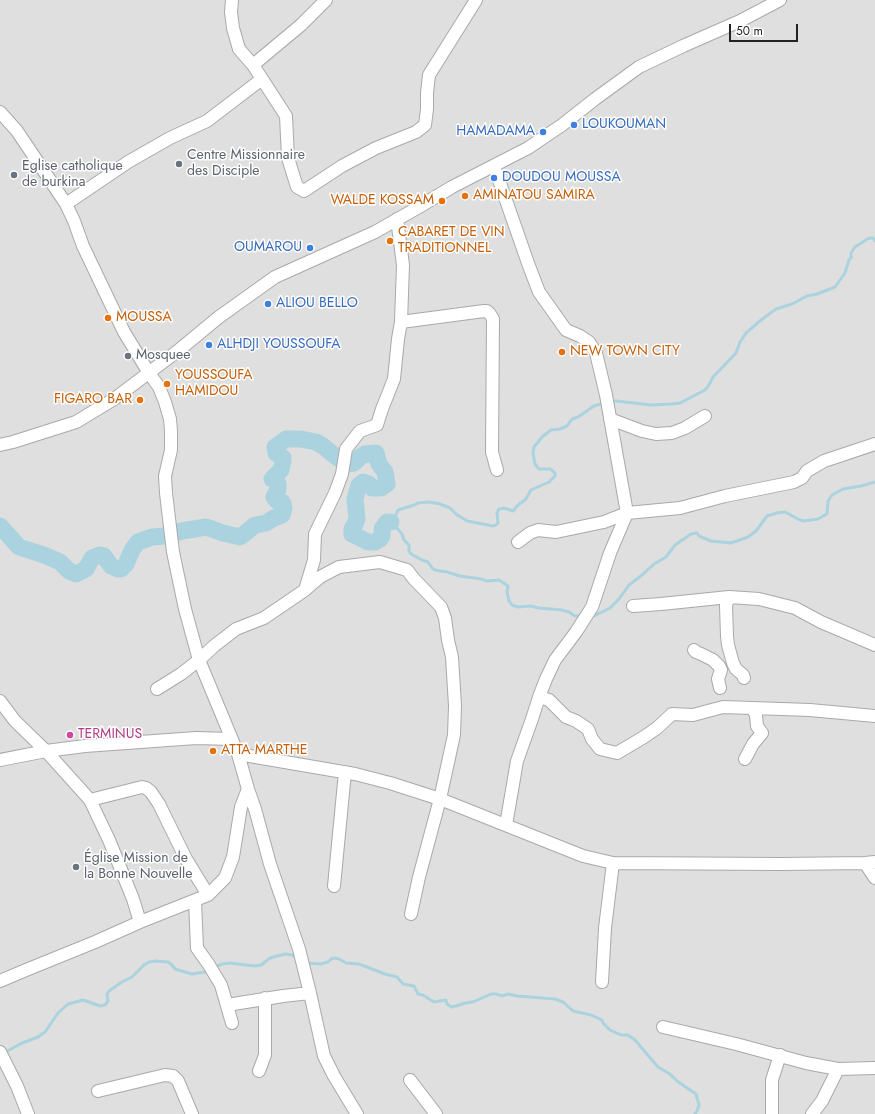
<!DOCTYPE html>
<meta charset="utf-8">
<style>
body{margin:0}
#map{position:relative;width:875px;height:1114px;overflow:hidden;background:#f2efe9;font-family:Jost,sans-serif}
canvas{display:block}
.scale{position:absolute;left:729px;top:24px;width:69px;height:18px;box-sizing:border-box;border:2px solid #222;border-top:0;padding-left:5px;font-size:12px;line-height:14px;white-space:nowrap;color:#222;-webkit-text-stroke:3px #fff;paint-order:stroke}
</style>
<div id="map">
<canvas width="875" height="1114"></canvas>
<div class="scale">50 m</div>
</div>
<script>
const ctx = document.querySelector('canvas').getContext('2d');
ctx.lineJoin = 'round';
function paint(path, color) { ctx.fillStyle = color; ctx.fill(path, 'evenodd'); }
const poly = rows => new Path2D(rows.map(r => 'M' + r).join(''));
function trace(path, color, width, dash) { ctx.strokeStyle = color; ctx.lineWidth = width; ctx.lineCap = dash ? 'butt' : 'round'; ctx.setLineDash(dash || []); ctx.stroke(path); }
function label(font, color, halo, rows, align = 'center') {
  ctx.font = font + ' Jost,sans-serif'; ctx.lineWidth = 3; ctx.setLineDash([]); ctx.textBaseline = 'middle'; ctx.strokeStyle = halo; ctx.fillStyle = color; for (const [text, x, y, turn = 0] of rows) {
    ctx.save(); ctx.translate(x, y); ctx.rotate((+turn || 0) * Math.PI / 180); ctx.textAlign = isNaN(turn) ? turn : align; if (halo) ctx.strokeText(text, 0, 0); ctx.fillText(text, 0, 0); ctx.restore();
  }
}
paint(poly([
 [0,0,875,0,875,1114,0,1114]
]), '#e0dfdf');
trace(poly([
 [609,402,616,401,651,405,672,404,680,403,705,390,709,385,713,377,736,353,740,342,746,333,761,320,776,309,792,304,807,296,817,294,835,287,845,273,849,260,851,258,851,253,855,247,869,238,873,238,875,241],
 [581,616,575,616,569,612,562,610,539,608,530,606,518,607,512,605,509,601,507,592,508,586,499,580,487,581,481,579,460,576,447,572,435,570,432,568,428,562,422,560,411,554,409,551,409,545,404,540,402,534,395,526,391,522,395,517,398,510,414,505,418,503,429,502,440,504,450,508,456,514,467,521,493,526,496,525,498,523,497,513,499,509,504,508,513,511,517,506,526,499,531,490,549,482,555,476,555,473,550,469,539,469,535,464,533,453,534,447,542,437,551,430,560,429,567,426,572,419,578,417,594,406,604,403],
 [590,618,610,608,619,599,629,585,642,575,654,564,666,557,675,545,691,534,697,533,699,536,711,541,731,543,748,537,756,531,767,516,777,513,785,512,800,520,804,521,818,519,827,514,828,501,832,495,843,489,861,486,875,482],
 [306,963,321,964,328,962,331,959,335,958,339,959,346,963,359,964,385,974,397,977,403,984,414,986,418,994,423,995,434,1002,446,1000,447,1004,451,1007,456,1006,465,1003,473,1002,491,994,496,994,502,996,508,994,517,996,555,999,563,1002,573,1011,591,1015,602,1020,603,1023,610,1030,621,1035,628,1035,635,1040,658,1067,670,1074,677,1081,696,1094,699,1105,697,1111,695,1114],
 [215,967,222,964,230,963,255,966,261,965,270,958,285,954,292,955,298,959],
 [4,1053,20,1044,38,1037,45,1032,58,1013,68,1004,83,1000,100,1006,105,1005,108,1001,107,994,109,991,122,982,132,977,144,965,149,962,156,961,168,962,172,965,175,969,192,974,205,972,210,970]
]), '#aad3df', 3);
trace(poly([
 [0,526,19,547,44,555,60,562,69,571,76,574,86,569,92,558,100,555,104,556,111,566,118,569,121,569,126,564,132,550,138,542,152,537,165,536,182,531,206,527,223,533,240,537,243,535,255,525,266,523,274,518,282,515,284,508,283,504,282,502,277,501,274,497,278,489,278,484,276,481,272,479,281,470,283,461,283,458,276,453,275,447,286,439,301,439,316,442,323,446,335,456,347,464,354,463,360,457,365,454,376,453,379,464,385,472,387,484,381,488,372,488,369,484,363,482,359,485,355,499,357,519,356,522,352,529,352,534,368,542,375,542,380,539,382,536,382,529,387,522,391,522]
]), '#aad3df', 17);
const minor = poly([
 [232,0,231,12,233,28,239,49,253,65,286,116,288,158,297,187,304,191,342,166,376,148,416,132,425,125,427,109,427,93,429,75,476,0],
 [253,65,301,25,326,0],
 [0,112,17,131,66,204,74,221,83,246,124,332,149,373,159,387,165,402,170,419,171,431,171,450,165,476,166,493,173,552,185,609,199,660,238,754,248,789,255,809,270,864,299,949,310,993,324,1056,334,1076,357,1114],
 [494,166,529,266,539,292,566,330,580,336,589,342,596,353,606,395,627,513,610,553,592,607,576,632,555,660,546,679,539,697,532,719,517,761,506,825],
 [66,204,128,162,170,138,207,121,262,79],
 [401,322,484,311,487,311,490,314,493,319,492,452,497,470],
 [610,419,642,431,656,434,672,433,685,428,705,416],
 [0,445,13,442,76,422,114,399,179,350,219,317,275,277,375,232,419,207,452,187,528,148,562,125,595,99,639,67,683,46,740,21,780,0],
 [518,542,530,533,538,530,556,532,604,522,627,513,680,508,725,496,794,482,802,478,807,471,824,461,875,444],
 [305,590,314,560,315,534,335,493,342,474,346,449,360,431,377,425,382,409,394,379,398,339,401,322,403,265,397,219],
 [729,597,726,605,727,636,728,645,733,663,736,669,743,675,744,678],
 [633,606,661,604,729,597,759,599,795,608,821,622,875,645],
 [694,650,696,652,701,654,713,660,719,666,721,670,718,679,720,688],
 [157,689,181,674,199,660,214,646,236,629,264,618,305,590,320,577,339,567,380,562,407,570,414,579,441,607,445,618,448,640,452,657,455,706,454,735,440,799,390,783,355,774,238,754],
 [539,697,549,700,566,717,576,721,588,729,592,739,600,749,617,753,644,737,657,728,672,714,693,715,723,707,810,710,875,716],
 [0,701,15,721,46,751,90,800,109,840,133,899,140,922],
 [745,759,753,744,762,733,757,726,756,715,753,709],
 [0,760,46,751,85,746,196,738,232,739],
 [90,800,142,787,146,788,151,792,159,804,186,859,208,895],
 [865,863,875,878],
 [334,886,345,772],
 [195,901,197,948,209,965,221,985,232,1023],
 [411,914,419,877,440,799,583,856,613,863,780,864,865,863,875,862],
 [0,981,26,970,95,942,140,922,208,895,225,878,233,857,241,807,248,789],
 [602,982,605,928,613,863],
 [227,1005,283,996,310,993],
 [663,1027,736,1044,806,1063,838,1069,875,1068],
 [0,1052,17,1086,28,1114],
 [259,1071,265,1055,265,998],
 [410,1080,436,1114],
 [98,1091,165,1075,173,1076,178,1081,192,1114],
 [772,1114,772,1080,780,1055],
 [812,1114,822,1101,838,1069]
]);
trace(minor, '#a9a9a9', 14);
trace(minor, '#fff', 12);
for (const [x, y, r, color] of [
 [574,125,4,"#3f7fe0"],
 [543,132,4,"#3f7fe0"],
 [179,164,4,"#6b7280"],
 [14,175,4,"#6b7280"],
 [494,178,4,"#3f7fe0"],
 [465,196,4,"#e8710a"],
 [442,201,4,"#e8710a"],
 [390,241,4,"#e8710a"],
 [310,248,4,"#3f7fe0"],
 [268,304,4,"#3f7fe0"],
 [108,318,4,"#e8710a"],
 [209,345,4,"#3f7fe0"],
 [562,352,4,"#e8710a"],
 [128,356,4,"#6b7280"],
 [167,384,4,"#e8710a"],
 [140,400,4,"#e8710a"],
 [70,735,4,"#d1479c"],
 [213,751,4,"#e8710a"],
 [76,867,4,"#6b7280"]
]) { const dot = new Path2D(); dot.arc(x, y, r, 0, 2 * Math.PI); ctx.fillStyle = color; ctx.fill(dot); trace(dot, '#fff', 1.5); }
label('14px', '#366cbe', '#fff', [
 ["LOUKOUMAN",582,125],
 ["HAMADAMA",535,132,"right"],
 ["DOUDOU MOUSSA",502,178],
 ["OUMAROU",302,248,"right"],
 ["ALIOU BELLO",276,304],
 ["ALHDJI YOUSSOUFA",217,345]
], 'left');
label('14px', '#5b616d', '#fff', [
 ["Centre Missionnaire",187,156],
 ["des Disciple",187,172],
 ["Eglise catholique",22,167],
 ["de burkina",22,183],
 ["Mosquee",136,356],
 ["Église Mission de",84,859],
 ["la Bonne Nouvelle",84,875]
], 'left');
label('14px', '#c56008', '#fff', [
 ["AMINATOU SAMIRA",473,196],
 ["WALDE KOSSAM",434,201,"right"],
 ["CABARET DE VIN",398,233],
 ["TRADITIONNEL",398,249],
 ["MOUSSA",116,318],
 ["NEW TOWN CITY",570,352],
 ["YOUSSOUFA",175,376],
 ["HAMIDOU",175,392],
 ["FIGARO BAR",132,400,"right"],
 ["ATTA MARTHE",221,751]
], 'left');
label('14px', '#b23c85', '#fff', [
 ["TERMINUS",78,735]
], 'left');
</script>
